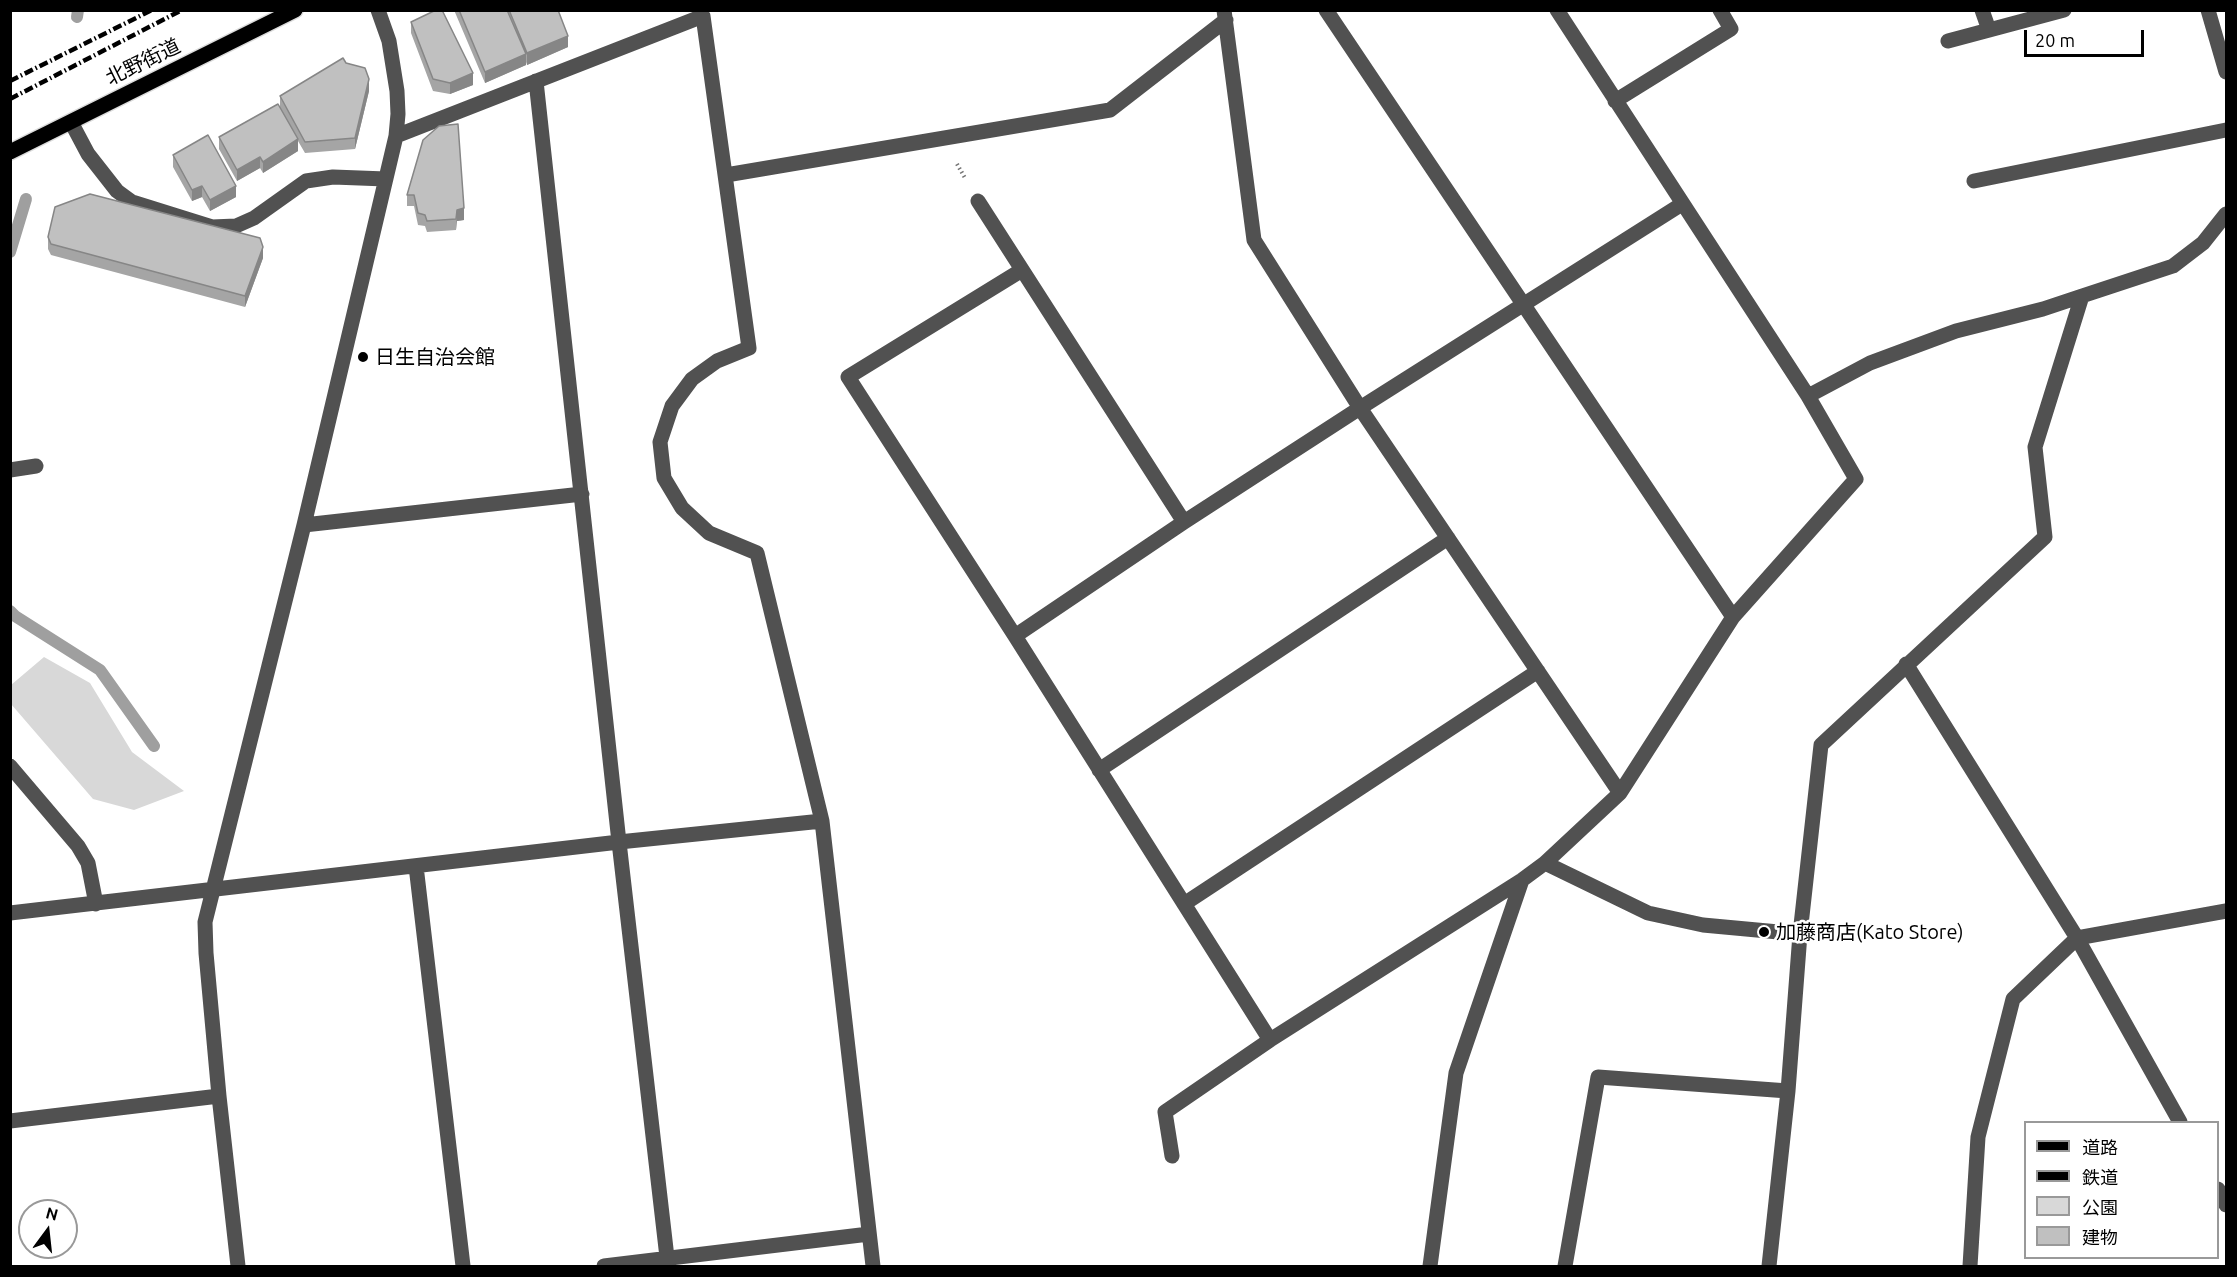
<!DOCTYPE html>
<meta charset="utf-8">
<style>
body{margin:0}
#map{position:relative;width:2237px;height:1277px;overflow:hidden;background:#fff;font-family:Ubuntu,"Noto Sans JP",sans-serif}
canvas{display:block}
.frame{position:absolute;inset:0;border:12px solid #000;pointer-events:none}
.legend{position:absolute;left:2024px;top:1121px;width:195px;height:138px;box-sizing:border-box;background:#fff;border:2px solid #999;margin:0;padding:8px 10px;list-style:none;font-size:18px;color:#000}
.legend li{display:flex;align-items:center;gap:12px;height:30px}
.legend b{width:30px;border:2px solid #999}
.north{position:absolute;left:18px;top:1199px;width:60px;height:60px;box-sizing:border-box;background:#fff;border:2px solid #999;border-radius:50%;rotate:15deg;font-size:16px;font-weight:700;line-height:24px;text-align:center;color:#000}
.north::after{content:'';display:block;margin:auto;width:21px;height:27px;background:#000;clip-path:polygon(50% 0,100% 100%,50% 72%,0 100%)}
.scale{position:absolute;left:2024px;top:30px;width:120px;height:27px;box-sizing:border-box;border:3px solid #000;border-top:0;padding-left:8px;font-size:18px;line-height:21px;white-space:nowrap;color:#000;-webkit-text-stroke:4px #fff;paint-order:stroke}
</style>
<div id="map">
<canvas width="2237" height="1277"></canvas>
<div class="frame"></div>
<ul class="legend">
<li><b style="height:8px;background:#000"></b>道路</li>
<li><b style="height:8px;background:#000"></b>鉄道</li>
<li><b style="height:16px;background:#d8d8d8"></b>公園</li>
<li><b style="height:16px;background:#c0c0c0"></b>建物</li>
</ul>
<div class="north">N</div>
<div class="scale">20 m</div>
</div>
<script>
const ctx = document.querySelector('canvas').getContext('2d');
ctx.lineJoin = 'round';
function paint(path, color) { ctx.fillStyle = color; ctx.fill(path, 'evenodd'); }
const poly = rows => new Path2D(rows.map(r => 'M' + r).join(''));
function trace(path, color, width, dash) { ctx.strokeStyle = color; ctx.lineWidth = width; ctx.lineCap = dash ? 'butt' : 'round'; ctx.setLineDash(dash || []); ctx.stroke(path); }
function label(font, color, halo, rows, align = 'center') {
  ctx.font = font + ' Ubuntu,"Noto Sans JP",sans-serif'; ctx.lineWidth = 5; ctx.setLineDash([]); ctx.textBaseline = 'middle'; ctx.strokeStyle = halo; ctx.fillStyle = color; for (const [text, x, y, turn = 0] of rows) {
    ctx.save(); ctx.translate(x, y); ctx.rotate((+turn || 0) * Math.PI / 180); ctx.textAlign = isNaN(turn) ? turn : align; if (halo) ctx.strokeText(text, 0, 0); ctx.fillText(text, 0, 0); ctx.restore();
  }
}
paint(poly([
 [44,657,90,683,132,752,184,791,134,810,93,799,11,704,11,685]
]), '#d8d8d8');
trace(poly([
 [77,17,78,10],
 [10,252,26,199],
 [10,611,15,616,100,670,154,746]
]), '#9f9f9f', 12);
const major = poly([
 [10,152,295,10]
]);
trace(major, '#dbdbdb', 18);
trace(poly([
 [957,164,965,178]
]), '#737373', 4, [1.5, 3]);
trace(poly([
 [1224,10,1254,240,1360,408,1620,793],
 [1326,10,1733,617],
 [1982,10,1989,30],
 [2208,10,2226,72],
 [1948,41,2064,10],
 [536,81,619,842,668,1266],
 [1615,101,1731,29,1720,10],
 [71,122,88,154,117,191,132,202,212,227,236,226,254,218,306,181,333,177,386,179],
 [396,136,703,16,749,348,717,361,692,379,672,406,660,442,664,478,682,508,709,533,757,553,822,821,873,1266],
 [726,175,1110,110,1226,20],
 [1974,181,2226,130],
 [978,201,1184,522],
 [1022,270,848,377,1015,636,1270,1040,1522,880,1545,863,1620,793,1733,617,1856,479,1808,396,1557,10],
 [1808,396,1870,363,1956,331,2043,309,2082,296],
 [10,470,36,466],
 [304,525,582,494],
 [1015,636,1184,522,1360,408,1682,204],
 [1906,664,2077,938,2180,1122],
 [10,766,78,846,88,863,96,904],
 [1099,770,1448,538],
 [1545,863,1648,913,1703,925,1800,934],
 [416,866,463,1266],
 [1184,904,1538,671],
 [10,913,619,842,822,821],
 [10,1121,219,1096],
 [1172,1156,1165,1112,1270,1040],
 [2218,1189,2226,1205],
 [238,1266,219,1096,206,953,205,922,304,525,396,136,398,114,397,91,389,41,378,10],
 [604,1266,869,1234],
 [1430,1266,1456,1073,1522,880],
 [1565,1266,1598,1077,1788,1091],
 [1769,1266,1788,1091,1800,934,1821,745,2045,537,2035,447,2082,296,2173,266,2203,243,2226,214],
 [1970,1266,1978,1137,2013,999,2077,938,2226,911]
]), '#515151', 15);
trace(major, '#000', 15);
trace(poly([
 [10,81,152,10],
 [10,99,182,10]
]), '#000', 4.5, [9, 3, 1.5, 3]);
paint(poly([
 [454,10,558,10,568,47,527,65,526,62,526,65,485,83],
 [411,22,473,85,450,94,433,91,411,33],
 [346,63,369,91,355,149,305,153,298,141,298,151,263,173,260,168,237,181,219,149,219,137,280,107,280,96],
 [423,140,464,220,457,221,456,230,427,232,425,226,418,225,414,206,407,206,407,195],
 [173,155,236,197,210,211,202,197,192,201,173,167],
 [48,237,263,258,245,307,51,255,48,249]
]), '#a5a5a5');
paint(poly([
 [568,36,568,47,527,65,527,53],
 [526,54,526,65,485,83,485,72],
 [473,73,473,85,450,94,450,83],
 [369,79,369,91,355,149,355,138],
 [298,139,298,151,263,173,263,162],
 [260,157,260,168,237,181,237,170],
 [202,186,202,197,192,201,192,190],
 [236,186,236,197,210,211,210,200],
 [464,208,464,220,457,221,456,230,457,210],
 [263,247,263,258,245,307,245,296]
]), '#868686');
const building = poly([
 [436,10,442,10,473,73,450,83,433,79,411,22,436,10],
 [459,10,507,10,526,54,485,72,459,10],
 [509,10,558,10,568,36,527,53,509,10],
 [343,58,346,63,365,68,369,79,355,138,305,142,280,96,343,58],
 [278,104,298,139,263,162,260,157,237,170,219,137,278,104],
 [458,124,464,208,457,210,456,219,427,221,425,215,418,213,414,195,407,195,423,140,439,126,458,124],
 [208,135,236,186,210,200,202,186,192,190,173,155,208,135],
 [90,194,260,238,263,247,245,296,51,244,48,237,55,207,90,194]
]);
paint(building, '#c0c0c0');
trace(building, '#868686', 1.5);
for (const [x, y, r, color] of [
 [363,357,6,"#000"],
 [1764,932,6,"#000"]
]) { const dot = new Path2D(); dot.arc(x, y, r, 0, 2 * Math.PI); ctx.fillStyle = color; ctx.fill(dot); trace(dot, '#fff', 2); }
label('20px', '#000', '#fff', [
 ["北野街道",143,62,-26]
]);
label('20px', '#000', '#fff', [
 ["日生自治会館",375,357],
 ["加藤商店(Kato Store)",1776,932]
], 'left');
</script>
